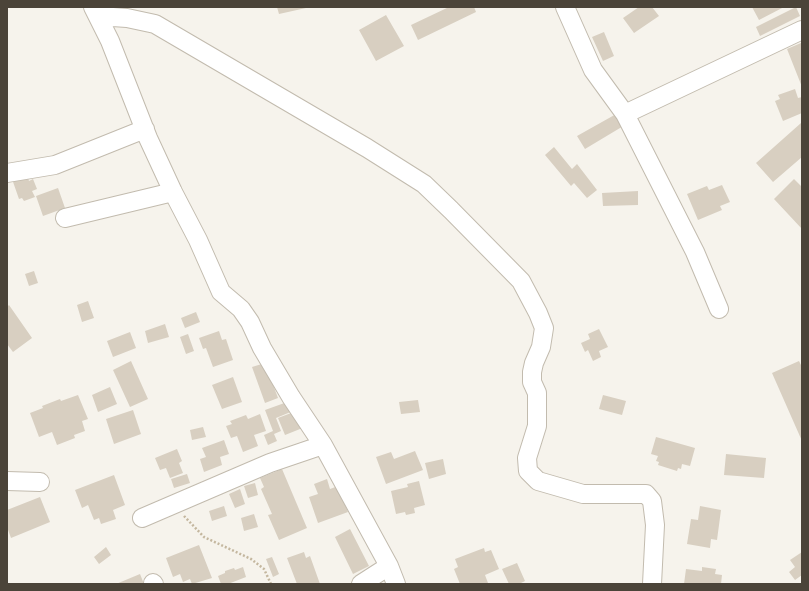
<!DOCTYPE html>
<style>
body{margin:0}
#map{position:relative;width:809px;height:591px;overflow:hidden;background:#f6f3ec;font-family:"Alegreya Sans",sans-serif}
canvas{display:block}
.frame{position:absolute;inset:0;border:8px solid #4b4439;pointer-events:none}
</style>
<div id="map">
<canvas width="809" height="591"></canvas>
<div class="frame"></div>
</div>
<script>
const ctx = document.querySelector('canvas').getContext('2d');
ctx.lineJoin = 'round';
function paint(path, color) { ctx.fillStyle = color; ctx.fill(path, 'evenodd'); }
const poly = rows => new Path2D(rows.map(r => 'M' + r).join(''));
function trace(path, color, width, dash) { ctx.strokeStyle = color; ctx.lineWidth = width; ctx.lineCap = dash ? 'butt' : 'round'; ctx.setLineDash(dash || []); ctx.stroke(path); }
paint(poly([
 [277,7,306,7,306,8,279,14],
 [449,7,474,7,476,12,418,40,411,25],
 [639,7,652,7,659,16,634,33,623,18],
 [752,7,784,7,759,20],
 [796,7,800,16,760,36,756,27],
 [386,15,404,46,376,61,359,30],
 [604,32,614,56,603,61,592,37],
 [801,43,802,46,802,87,787,49],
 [795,89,798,98,802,97,802,113,783,121,775,101,780,99,778,95],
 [618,113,625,125,585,149,577,136],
 [801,123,802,157,773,182,756,163],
 [554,147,572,169,577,164,597,190,587,198,574,183,571,186,545,155],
 [27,174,29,181,33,179,37,189,32,191,35,197,24,201,22,198,19,199,12,179],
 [794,179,802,187,802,229,774,199],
 [722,185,730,202,720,206,722,210,698,220,687,194,707,186,709,190],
 [58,188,65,208,43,216,36,196],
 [638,191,638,205,603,206,602,193],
 [34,271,38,283,29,286,25,274],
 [88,301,94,318,82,322,77,305],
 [9,305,32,338,13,352,7,344,7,307],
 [196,312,200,322,185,328,181,318],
 [165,324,169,337,148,343,145,331],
 [599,329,608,347,599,351,601,357,593,361,588,350,585,352,581,343,590,339,588,334],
 [219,331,222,340,226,339,233,360,213,367,206,348,203,349,199,338],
 [130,332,136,348,113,357,107,341],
 [188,334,194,351,186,354,180,337],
 [131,361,148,399,130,407,113,370],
 [799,361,802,367,802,441,772,373],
 [265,363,278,398,265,403,252,367],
 [233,377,242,402,222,409,212,385],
 [110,387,117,404,98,412,92,395],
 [78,395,88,419,82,421,85,431,74,435,75,438,57,445,52,432,39,437,30,413,43,408,42,406,60,399,61,401],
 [603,395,626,401,622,415,599,409],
 [418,400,420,412,401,414,399,402],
 [290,401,293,411,276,418,281,431,274,434,277,441,268,445,264,435,273,431,265,410],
 [133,410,141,434,114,444,106,419],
 [299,410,305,427,285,435,278,418],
 [260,414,266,431,254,435,258,446,243,452,237,436,231,438,226,426,232,424,230,421,246,415,248,419],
 [203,427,206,437,192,440,190,430],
 [656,437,695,448,690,466,682,464,681,469,678,468,677,471,658,465,659,462,656,461,658,456,651,454],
 [224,440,229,454,220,457,222,465,204,472,200,459,206,457,202,448],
 [177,449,182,461,179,463,183,473,170,478,166,468,160,470,155,458],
 [415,451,423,470,386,484,376,457,391,452,394,459],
 [726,454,766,458,764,478,724,475],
 [443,459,446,474,429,479,425,463],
 [282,469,307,528,279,540,268,515,272,514,261,489,264,487,260,478],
 [187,474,190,483,174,488,171,479],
 [114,475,125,505,113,510,116,519,101,524,99,518,94,520,88,505,82,508,75,490],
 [327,479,330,489,338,486,348,512,318,523,309,497,318,494,314,484],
 [419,481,425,505,414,508,415,513,406,515,405,512,396,514,391,491,408,487,407,484],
 [255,483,258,495,248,498,244,486],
 [240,489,245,504,235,508,229,494],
 [40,497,50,522,11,538,7,527,7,510],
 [224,506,227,516,212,521,209,511],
 [700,506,721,510,717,540,711,539,710,548,687,544,691,519,698,520],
 [254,514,258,527,244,531,241,518],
 [350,529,369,566,353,574,335,537],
 [199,545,212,578,192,584,190,579,183,582,180,574,173,577,166,558],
 [106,547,111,555,99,564,94,557],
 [484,548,485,552,491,550,499,569,485,575,488,583,487,584,460,584,454,569,458,567,455,559],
 [304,552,306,558,310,556,320,584,297,584,287,558],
 [802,552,802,575,795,580,789,572,795,567,790,560],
 [272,557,279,574,273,577,266,559],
 [517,563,525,581,519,584,509,584,502,569],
 [243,567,246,577,228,584,221,584,218,576,225,573,225,571,234,568,235,570],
 [702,567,716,569,715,574,722,575,721,584,684,584,686,569,702,571],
 [140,574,144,584,116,584]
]), '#d8cfc1');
const minor = poly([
 [93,7,110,41,148,138,173,192,198,240,221,292,241,309,250,322,262,348,291,397,323,445,389,566,396,584],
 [565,7,593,70,625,114,695,252,719,309],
 [98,16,127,18,155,24,367,148,424,184,451,210,521,281,538,313,544,328,541,347,534,363,532,372,532,382,537,393,537,426,527,458,528,471,538,481,583,494,646,494,652,501,655,525,652,584],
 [625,114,802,30],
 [7,173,55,165,145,129],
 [65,218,173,192],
 [7,481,40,482],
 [142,518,270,463,323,445],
 [153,583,154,584],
 [361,584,389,566]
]);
trace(minor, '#c2bbae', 20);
trace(poly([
 [184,516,204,537,251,559,264,569,271,584]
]), '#c4b79f', 2.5, [2, 2]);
trace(minor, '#fff', 18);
</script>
